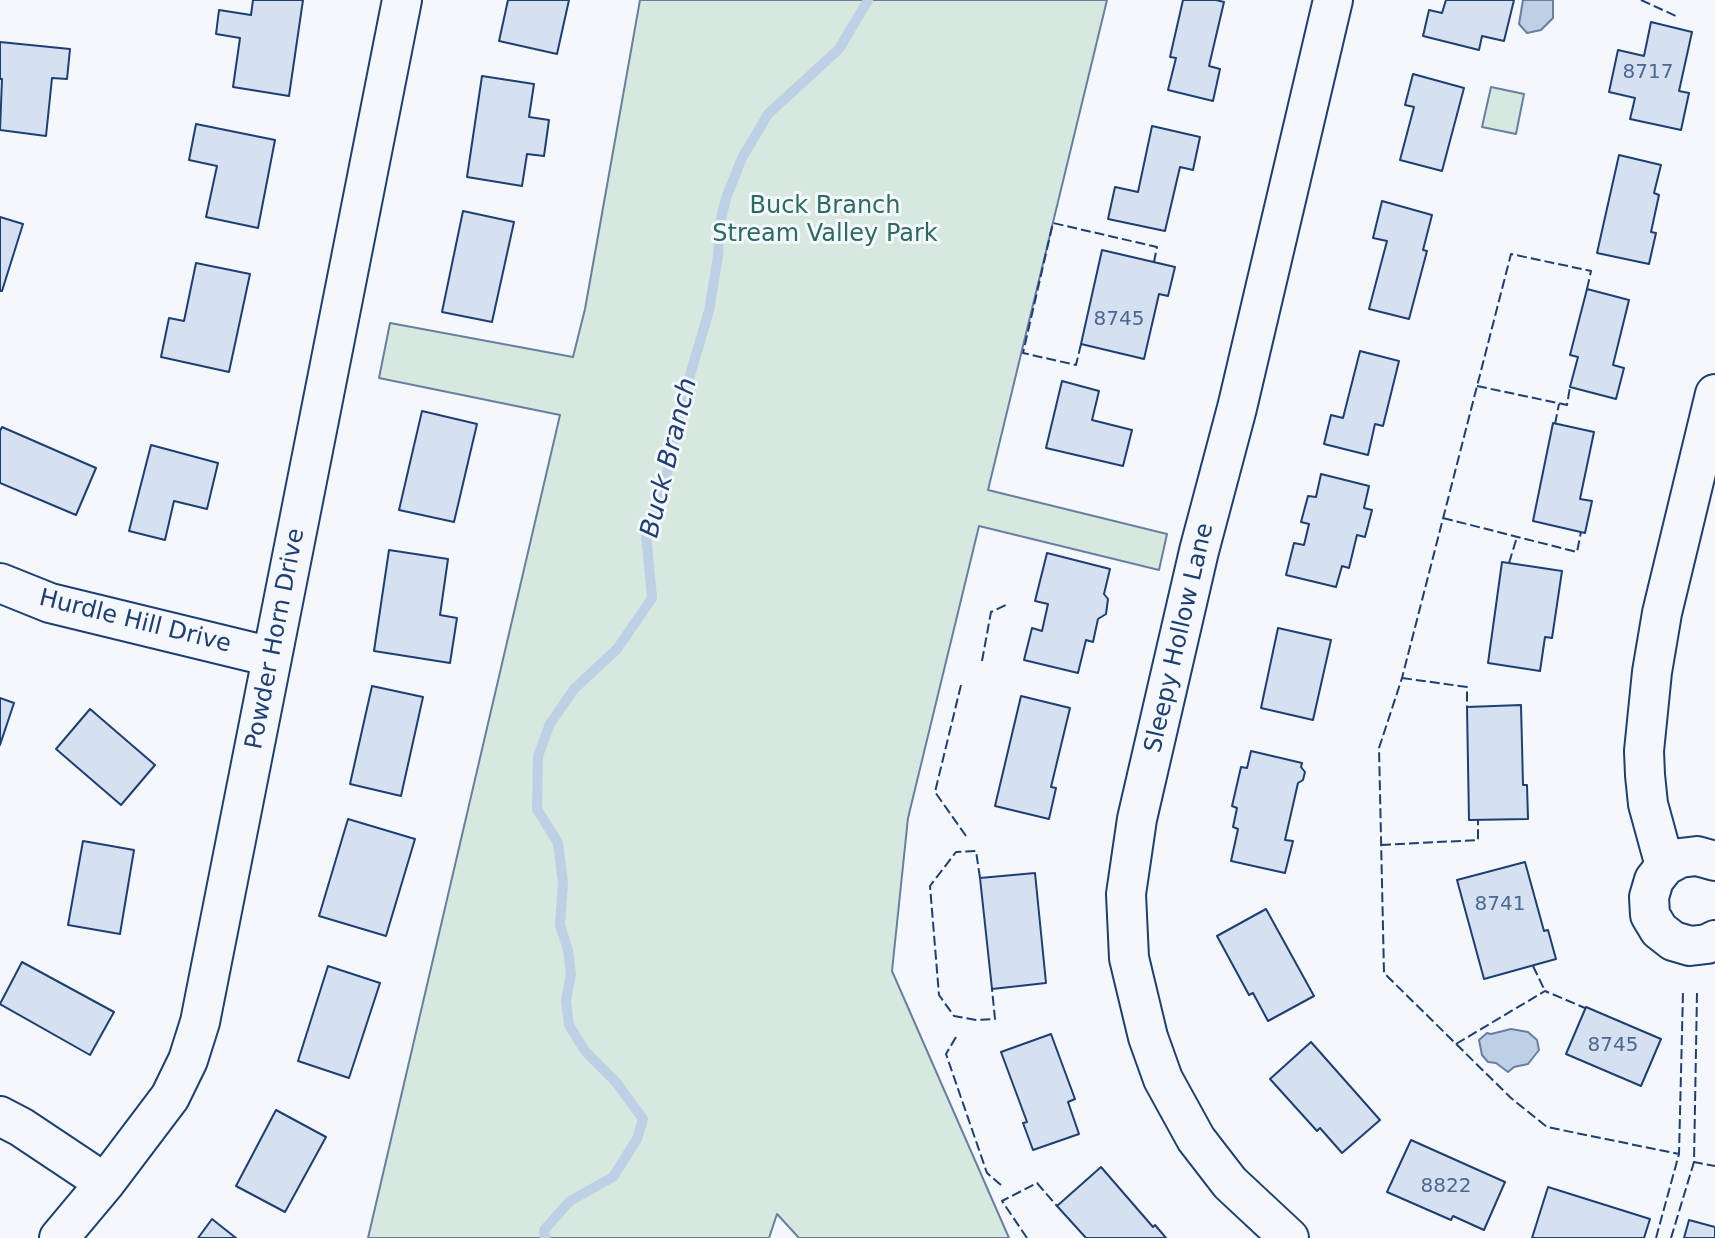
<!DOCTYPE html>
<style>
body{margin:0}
canvas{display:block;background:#f4f7fb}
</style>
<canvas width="1715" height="1238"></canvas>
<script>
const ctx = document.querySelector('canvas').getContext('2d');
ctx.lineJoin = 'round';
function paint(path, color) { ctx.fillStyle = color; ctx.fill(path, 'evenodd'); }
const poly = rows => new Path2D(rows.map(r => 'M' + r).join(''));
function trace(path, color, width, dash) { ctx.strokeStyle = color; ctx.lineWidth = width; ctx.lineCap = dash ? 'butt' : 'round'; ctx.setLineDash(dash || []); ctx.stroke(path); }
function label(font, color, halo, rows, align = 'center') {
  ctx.font = font + ' "DejaVu Sans",sans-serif'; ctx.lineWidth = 6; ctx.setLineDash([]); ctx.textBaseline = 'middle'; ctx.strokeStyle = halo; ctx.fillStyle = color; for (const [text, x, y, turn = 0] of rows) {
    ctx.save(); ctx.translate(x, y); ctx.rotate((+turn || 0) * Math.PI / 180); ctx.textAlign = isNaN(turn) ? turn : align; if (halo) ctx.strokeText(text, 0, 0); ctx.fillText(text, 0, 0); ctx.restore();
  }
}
const green = poly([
 [640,0,1107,0,988,490,1167,534,1159,570,979,526,908,818,892,971,1009,1238,799,1238,777,1214,769,1238,368,1238,560,415,379,378,390,323,573,357,585,309,640,0],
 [1491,87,1524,94,1516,134,1482,127,1491,87]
]);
paint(green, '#d7e8df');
trace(green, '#687fa3', 2);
const water = poly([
 [1523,0,1553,0,1553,18,1541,30,1527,33,1519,24,1523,0],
 [1511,1029,1528,1032,1537,1040,1539,1050,1528,1064,1514,1067,1508,1072,1496,1063,1488,1062,1482,1055,1479,1040,1487,1033,1491,1034,1511,1029]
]);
paint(water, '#bed0e5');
trace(water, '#687fa3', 2);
trace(poly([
 [545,1238,544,1230,570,1201,613,1177,637,1139,643,1119,616,1082,585,1051,569,1025,566,1001,571,974,568,950,560,925,563,883,558,843,537,809,538,756,550,724,574,689,617,649,652,598,646,534,667,473,682,402,709,311,718,256,720,223,726,198,742,158,768,114,839,49,868,0]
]), '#bed0e5', 10);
const building = poly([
 [253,0,303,0,289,96,233,87,240,38,216,34,219,10,251,15,253,0],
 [508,0,569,0,557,54,499,41,508,0],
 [1183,0,1216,0,1224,2,1209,66,1220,69,1213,101,1168,90,1176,58,1170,57,1183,0],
 [1446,0,1514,0,1504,41,1482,36,1479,50,1423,36,1429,10,1442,13,1446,0],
 [1651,22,1692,32,1679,91,1689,93,1681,130,1630,119,1635,98,1609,92,1618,50,1644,56,1651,22],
 [0,42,70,49,67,79,52,78,46,136,0,130,2,79,0,79,0,42],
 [1413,74,1464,88,1442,171,1400,160,1414,107,1405,105,1413,74],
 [482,76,534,84,529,117,549,120,544,156,527,154,522,186,467,177,482,76],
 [196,124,275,140,258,228,206,217,217,166,189,160,196,124],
 [1152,126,1200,137,1193,170,1180,167,1165,231,1108,219,1115,187,1138,192,1152,126],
 [1619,155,1661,165,1654,193,1659,195,1651,232,1656,233,1649,264,1597,253,1619,155],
 [1382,201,1432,215,1423,250,1427,251,1409,319,1369,309,1387,241,1373,238,1382,201],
 [463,211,514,222,492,322,442,312,463,211],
 [0,217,23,224,2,291,0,291,0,217],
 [1102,250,1175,267,1168,296,1159,294,1144,359,1081,344,1102,250],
 [196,263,250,274,229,372,161,357,169,318,184,321,196,263],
 [1587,289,1629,300,1613,365,1624,368,1616,399,1570,387,1578,357,1570,355,1587,289],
 [1360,351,1399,361,1383,426,1375,424,1368,455,1324,444,1331,415,1343,418,1360,351],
 [1062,381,1099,391,1092,420,1132,430,1123,466,1046,448,1062,381],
 [422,411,477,424,454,522,399,510,422,411],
 [1553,423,1594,432,1580,499,1592,501,1585,533,1533,521,1553,423],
 [2,427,96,468,76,515,0,483,0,431,2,427],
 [151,445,218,463,207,509,174,501,165,540,129,531,151,445],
 [1321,474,1369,486,1364,508,1372,510,1365,537,1357,535,1349,568,1342,566,1336,587,1286,575,1294,543,1304,545,1309,524,1301,522,1308,496,1316,497,1321,474],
 [389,550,448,559,440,615,457,618,450,663,374,651,389,550],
 [1047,553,1110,569,1104,594,1108,599,1106,614,1098,619,1093,642,1086,640,1078,673,1024,660,1032,628,1042,631,1048,604,1035,601,1047,553],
 [1502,562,1562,571,1552,638,1545,637,1540,671,1488,663,1502,562],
 [1278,628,1331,640,1313,720,1261,708,1278,628],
 [372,686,423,697,401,796,350,784,372,686],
 [1021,696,1070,708,1051,787,1056,788,1049,819,995,806,1021,696],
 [0,698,14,703,0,745,0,698],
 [1521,705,1523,785,1527,785,1528,819,1469,820,1467,707,1521,705],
 [90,709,155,765,121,805,56,749,90,709],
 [1251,751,1302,763,1301,767,1305,772,1303,780,1298,783,1285,840,1293,841,1285,873,1231,861,1238,829,1233,827,1237,808,1232,806,1241,767,1247,768,1251,751],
 [348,819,415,839,386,936,319,916,348,819],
 [83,841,134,850,120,934,68,925,83,841],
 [1525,862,1544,931,1548,930,1556,959,1484,979,1457,880,1525,862],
 [1035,873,1046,983,992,989,980,878,1035,873],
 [1266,909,1314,996,1268,1021,1253,993,1249,995,1217,936,1266,909],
 [22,962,114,1012,90,1055,0,1004,22,962],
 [328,966,380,983,349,1078,298,1061,328,966],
 [1586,1007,1661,1039,1641,1086,1566,1054,1586,1007],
 [1051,1034,1075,1099,1068,1102,1079,1134,1033,1150,1023,1123,1027,1122,1001,1052,1051,1034],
 [1311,1042,1380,1120,1342,1153,1320,1128,1317,1131,1270,1079,1311,1042],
 [276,1110,326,1137,285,1212,236,1186,276,1110],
 [1411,1140,1505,1182,1484,1230,1453,1216,1451,1220,1387,1192,1411,1140],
 [1101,1167,1153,1227,1155,1225,1166,1238,1086,1238,1057,1206,1101,1167],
 [1548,1187,1650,1219,1644,1238,1532,1238,1548,1187],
 [212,1219,236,1238,198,1238,212,1219],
 [1689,1220,1715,1227,1715,1238,1684,1238,1689,1220]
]);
paint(building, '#d5e0f0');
trace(building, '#1d3f73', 2);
const minor = poly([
 [0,583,50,603,272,657],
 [1715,861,1697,856,1680,858,1665,866,1654,880,1649,897,1650,915,1659,930,1673,941,1690,946,1707,944,1715,940],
 [1665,866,1648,804,1645,775,1644,751,1652,672,1662,613,1715,394],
 [0,1116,21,1127,105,1183],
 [59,1238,105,1183,170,1097,188,1060,200,1022,402,0],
 [1289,1238,1230,1183,1196,1139,1163,1079,1148,1037,1129,958,1126,894,1137,819,1199,551,1237,408,1333,0]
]);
trace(minor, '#1d3f73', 42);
trace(minor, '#f4f7fb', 38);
trace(poly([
 [1641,0,1678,17],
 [1587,289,1591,271,1511,254,1402,678,1379,748,1384,973,1511,1098,1547,1127,1679,1154],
 [1081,344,1076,365,1023,353,1053,223,1157,247,1154,262],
 [1477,386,1567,405,1570,387],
 [1555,424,1559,404],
 [1443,518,1577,552,1581,532],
 [1509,563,1517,537],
 [982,661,991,612,1008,604],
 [1402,678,1467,687,1467,707],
 [961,685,935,792,966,836],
 [1381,845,1478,840,1478,820],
 [980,878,976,851,956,852,930,886,939,995,954,1016,976,1020,995,1019,992,989],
 [1533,966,1545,991],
 [1697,993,1694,1162,1715,1166],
 [956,1037,946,1054,987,1173,1001,1185],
 [1456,1044,1545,991,1585,1008],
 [1027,1238,1002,1201,1037,1183,1057,1206],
 [1656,1238,1679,1154,1683,992],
 [1671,1238,1694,1162]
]), '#1d3f73', 2, [10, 4]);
label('20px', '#4b6792', null, [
 ["8717",1648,73],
 ["8745",1119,320],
 ["8741",1500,905],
 ["8745",1613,1046],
 ["8822",1446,1187]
]);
label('24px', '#2c6c60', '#f4f7fb', [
 ["Buck Branch",825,207],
 ["Stream Valley Park",825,235]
]);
label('24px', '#1d3f73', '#f4f7fb', [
 ["Hurdle Hill Drive",135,622,14],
 ["Sleepy Hollow Lane",1180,638,-77],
 ["Powder Horn Drive",276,639,-79]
]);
label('italic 26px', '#1d3f73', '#f4f7fb', [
 ["Buck Branch",670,458,-76]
]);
</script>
